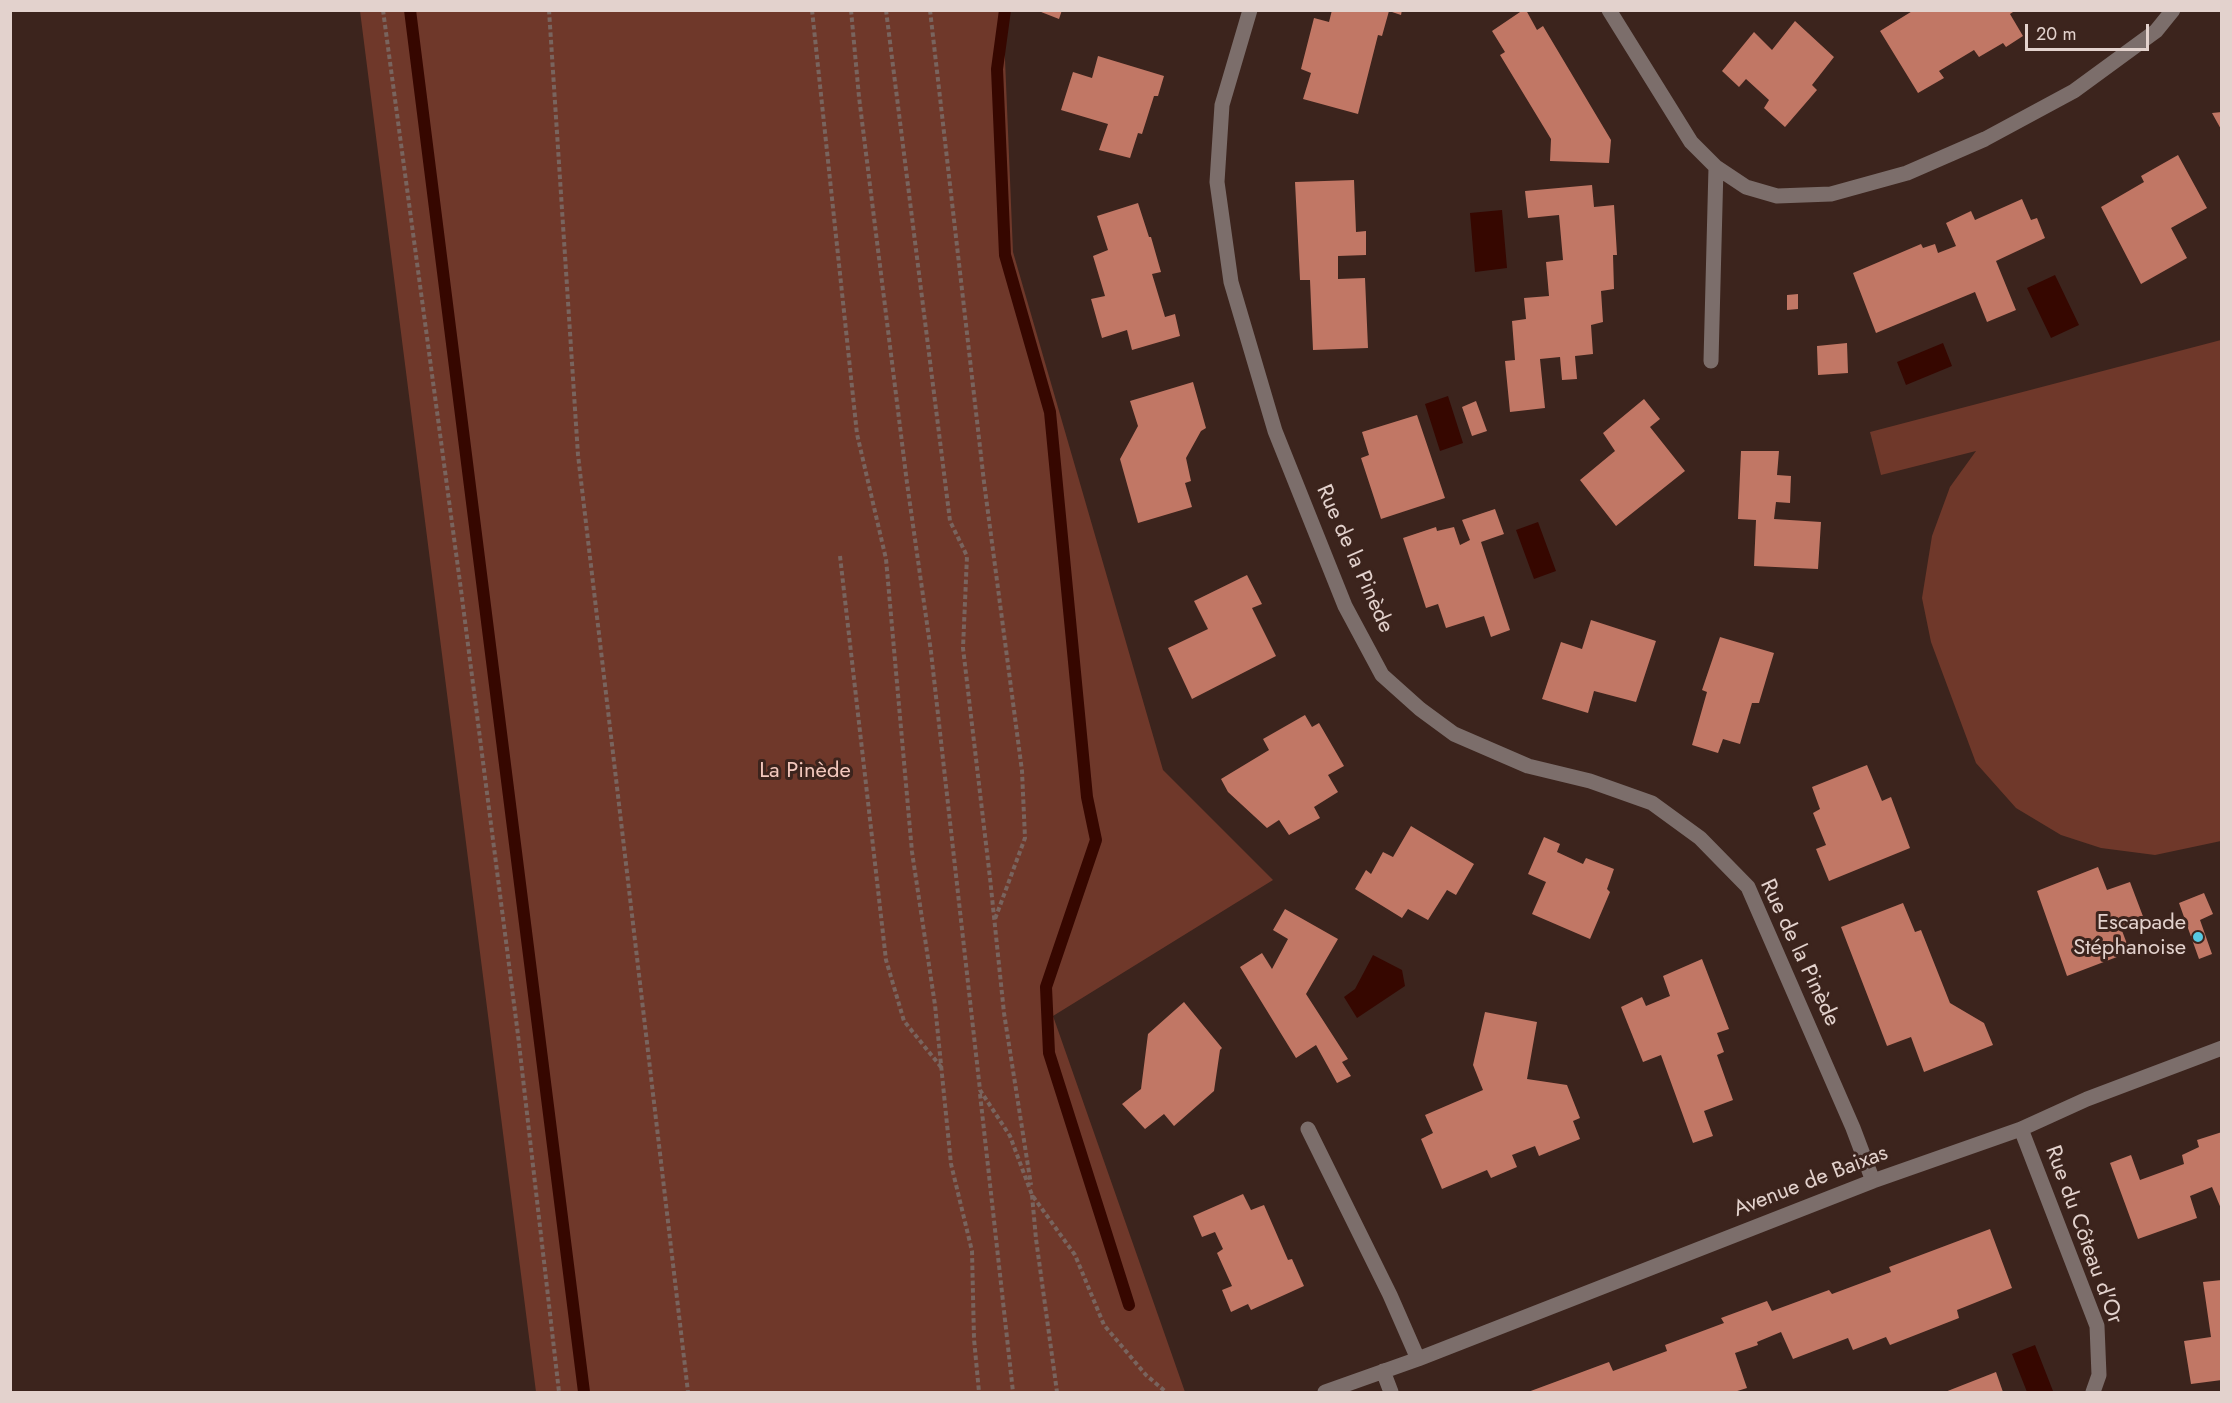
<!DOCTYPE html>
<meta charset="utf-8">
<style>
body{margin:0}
#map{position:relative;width:2232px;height:1403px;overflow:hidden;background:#3c241d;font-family:Jost,sans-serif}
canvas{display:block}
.frame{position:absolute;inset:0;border:12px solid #e3d2cd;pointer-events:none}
.scale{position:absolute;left:2025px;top:24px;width:124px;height:27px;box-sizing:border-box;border:3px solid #e3d2cd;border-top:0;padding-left:8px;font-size:18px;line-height:21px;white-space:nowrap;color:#e3d2cd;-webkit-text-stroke:4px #3c241d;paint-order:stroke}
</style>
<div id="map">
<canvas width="2232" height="1403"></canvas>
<div class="frame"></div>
<div class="scale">20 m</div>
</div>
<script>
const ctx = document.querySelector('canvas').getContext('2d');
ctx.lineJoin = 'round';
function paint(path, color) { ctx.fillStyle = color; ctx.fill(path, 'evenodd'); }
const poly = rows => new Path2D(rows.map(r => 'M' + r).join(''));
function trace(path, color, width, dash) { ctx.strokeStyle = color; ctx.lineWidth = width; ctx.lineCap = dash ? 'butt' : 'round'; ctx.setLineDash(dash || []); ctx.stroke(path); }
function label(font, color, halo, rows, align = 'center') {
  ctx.font = font + ' Jost,sans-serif'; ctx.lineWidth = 6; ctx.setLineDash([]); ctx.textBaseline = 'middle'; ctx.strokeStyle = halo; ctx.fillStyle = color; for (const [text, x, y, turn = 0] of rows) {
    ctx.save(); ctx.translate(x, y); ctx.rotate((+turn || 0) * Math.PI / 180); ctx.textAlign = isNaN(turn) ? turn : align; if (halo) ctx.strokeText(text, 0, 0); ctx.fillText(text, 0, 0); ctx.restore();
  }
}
paint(poly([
 [360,11,1003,11,1013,252,1163,770,1273,880,1053,1016,1185,1392,536,1392],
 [2221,340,2221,841,2155,855,2101,848,2061,835,2016,808,1976,763,1931,642,1922,598,1932,536,1950,487,1976,451,1881,475,1870,432]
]), '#6f382a');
paint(poly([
 [1502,210,1507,268,1475,272,1470,213],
 [2055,275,2079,325,2051,338,2027,288],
 [1943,343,1952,366,1906,385,1897,362],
 [1448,396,1463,443,1440,451,1425,404],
 [1538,522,1556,571,1534,579,1516,530],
 [1373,955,1402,970,1405,986,1357,1018,1344,997,1355,989],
 [2035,1345,2053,1391,2050,1392,2027,1392,2012,1354]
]), '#360700');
trace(poly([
 [410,10,584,1392],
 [1005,10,997,69,1005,255,1050,412,1087,797,1096,840,1046,987,1049,1053,1129,1305]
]), '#360700', 12);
paint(poly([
 [1036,10,1062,10,1059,19],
 [1332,10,1402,10,1401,15,1389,11,1382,36,1378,35,1358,114,1303,99,1311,73,1301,69,1314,18,1329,22],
 [1523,10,1526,10,1537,30,1543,26,1611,140,1609,163,1550,161,1551,139,1500,55,1505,52,1492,31],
 [1914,10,2016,10,2010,14,2023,36,2006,47,2003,43,1979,57,1974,50,1939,71,1944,78,1918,93,1880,31],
 [1795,21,1834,57,1812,85,1817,90,1785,127,1764,108,1769,100,1746,79,1739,87,1722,71,1754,32,1772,50],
 [1098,56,1164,76,1158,96,1154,96,1142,134,1138,133,1130,158,1099,150,1108,124,1061,110,1073,72,1092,78],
 [2222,112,2222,131,2212,113],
 [2178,155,2207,208,2171,228,2187,258,2141,284,2101,207,2144,182,2141,176],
 [1354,180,1356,232,1366,231,1366,255,1338,256,1338,279,1365,278,1368,348,1313,350,1310,280,1300,280,1295,182],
 [1592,185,1594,207,1614,205,1617,255,1613,255,1614,289,1601,291,1603,322,1591,325,1593,354,1575,356,1577,379,1562,380,1560,357,1540,359,1545,408,1510,412,1505,361,1515,360,1512,321,1526,319,1524,298,1549,296,1546,262,1563,260,1559,215,1528,218,1525,191],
 [2022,199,2031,220,2037,218,2045,238,1996,261,2016,310,1987,322,1975,292,1876,333,1853,273,1921,244,1923,248,1935,244,1938,253,1956,246,1946,223,1971,211,1975,220],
 [1138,203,1149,237,1151,237,1161,272,1152,274,1165,317,1175,314,1180,336,1132,350,1127,330,1102,338,1091,299,1105,296,1093,256,1108,250,1097,216],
 [1798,294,1798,309,1787,310,1787,295],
 [1847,343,1848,373,1818,375,1817,346],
 [1193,382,1206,428,1201,431,1186,458,1191,481,1185,483,1192,507,1138,523,1120,459,1138,426,1130,401],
 [1644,399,1660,419,1650,427,1685,471,1616,526,1580,480,1615,451,1603,433],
 [1476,401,1487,431,1472,436,1462,407],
 [1417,415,1445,498,1381,519,1361,458,1369,455,1362,432],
 [1741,451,1779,451,1777,475,1791,476,1790,503,1776,502,1774,519,1821,522,1818,569,1754,566,1756,520,1738,519],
 [1495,509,1504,534,1481,542,1510,630,1491,637,1484,616,1446,628,1438,604,1426,608,1403,538,1436,527,1437,531,1454,527,1460,545,1470,540,1462,520],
 [1247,575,1262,604,1252,608,1276,656,1192,699,1168,648,1208,629,1194,601],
 [1591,620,1656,641,1636,702,1594,691,1588,713,1542,699,1561,642,1582,649],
 [1720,637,1774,653,1759,703,1752,703,1740,744,1723,739,1718,753,1692,745,1707,692,1702,690],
 [1305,715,1312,727,1319,723,1344,766,1328,775,1338,792,1314,807,1320,818,1289,835,1279,820,1267,828,1228,792,1221,779,1269,750,1263,739],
 [1867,765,1882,801,1891,797,1910,848,1829,881,1816,849,1826,845,1813,813,1820,809,1812,787],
 [1411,826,1474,864,1456,895,1447,890,1428,920,1408,909,1402,918,1355,889,1366,870,1371,874,1383,852,1393,857],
 [1544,837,1560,844,1557,852,1583,864,1586,858,1614,869,1607,889,1610,892,1590,939,1532,914,1546,882,1528,874],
 [2098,867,2107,890,2130,882,2144,919,2121,928,2130,952,2067,976,2037,891],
 [2204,893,2213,914,2200,920,2212,954,2199,959,2179,903],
 [1903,903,1915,932,1921,930,1950,1003,1984,1023,1993,1045,1924,1072,1911,1037,1887,1046,1841,927],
 [1285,909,1338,939,1306,994,1348,1059,1342,1062,1351,1076,1337,1083,1316,1045,1296,1058,1240,967,1262,953,1272,969,1288,939,1273,930],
 [1702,959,1729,1029,1717,1033,1724,1052,1717,1055,1733,1100,1704,1111,1713,1136,1693,1143,1661,1055,1643,1062,1621,1007,1642,997,1646,1006,1670,996,1663,976],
 [1184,1002,1222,1048,1220,1050,1214,1091,1174,1126,1164,1114,1145,1129,1122,1104,1141,1089,1148,1034],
 [1485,1012,1537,1022,1527,1079,1567,1085,1580,1118,1573,1121,1580,1139,1539,1156,1535,1146,1512,1155,1517,1167,1491,1178,1487,1170,1442,1189,1421,1139,1433,1133,1425,1115,1483,1090,1473,1065],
 [2222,1132,2222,1211,2212,1187,2190,1196,2197,1218,2138,1239,2110,1163,2131,1155,2140,1180,2184,1164,2182,1155,2199,1147,2197,1140],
 [1243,1194,1251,1210,1264,1205,1288,1260,1292,1259,1304,1286,1251,1310,1248,1304,1231,1312,1222,1290,1232,1286,1217,1253,1223,1249,1215,1232,1202,1237,1193,1216],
 [1990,1229,2012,1288,1957,1310,1959,1318,1890,1345,1886,1337,1853,1350,1848,1338,1793,1359,1781,1332,1757,1342,1758,1345,1735,1353,1747,1388,1734,1392,1528,1392,1609,1362,1613,1371,1667,1351,1665,1345,1724,1323,1721,1318,1767,1301,1772,1311,1829,1290,1832,1294,1891,1272,1889,1267],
 [2222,1280,2222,1380,2191,1384,2184,1341,2211,1337,2203,1282],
 [1996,1372,2003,1392,1945,1392]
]), '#c17765');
trace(poly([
 [383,10,461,590,518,1035,559,1392],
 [549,10,578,455,688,1392],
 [812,10,857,434,886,559,912,852,935,1005,951,1164,972,1251,974,1339,979,1392],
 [851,10,859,97,907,483,931,652,980,1090,1010,1136,1032,1195,1075,1255,1104,1325,1146,1375,1166,1392],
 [886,10,950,521,967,556,963,648,990,878,1004,1013,1031,1185],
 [930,10,984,482,1022,771,1025,838,995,919],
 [840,556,886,960,904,1021,941,1067],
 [980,1094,1013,1392],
 [1032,1195,1036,1239,1057,1392]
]), '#79645e', 4, [4.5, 3]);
trace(poly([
 [1250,10,1222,105,1217,182,1231,282,1275,431,1345,606,1382,675,1420,709,1454,734,1528,766,1590,781,1652,803,1700,838,1748,887,1853,1128,1873,1181],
 [1609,10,1691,142,1716,167,1746,187,1777,196,1831,194,1907,173,1985,139,2074,91,2156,31,2173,10],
 [1711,361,1716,167],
 [1308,1129,1390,1295,1418,1359],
 [2021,1129,2097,1326,2099,1375,2093,1392],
 [1383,1371,1391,1392],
 [1325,1392,1418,1359,1873,1181,2021,1129,2087,1099,2222,1048]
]), '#7c6e6b', 15);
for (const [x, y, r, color] of [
 [2198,937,6,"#57c9e2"]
]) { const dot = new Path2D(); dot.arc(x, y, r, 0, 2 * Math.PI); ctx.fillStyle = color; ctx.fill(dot); trace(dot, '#3c241d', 2); }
label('22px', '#e3d2cd', '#3c241d', [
 ["Rue de la Pinède",1354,559,66],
 ["Rue de la Pinède",1799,953,65],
 ["Avenue de Baixas",1811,1182,-21],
 ["Rue du Côteau d'Or",2083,1235,70]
]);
label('22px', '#f3c8bd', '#3c241d', [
 ["La Pinède",805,772]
]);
label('22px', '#e3d2cd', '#3c241d', [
 ["Escapade",2186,924],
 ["Stéphanoise",2186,949]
], 'right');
</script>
